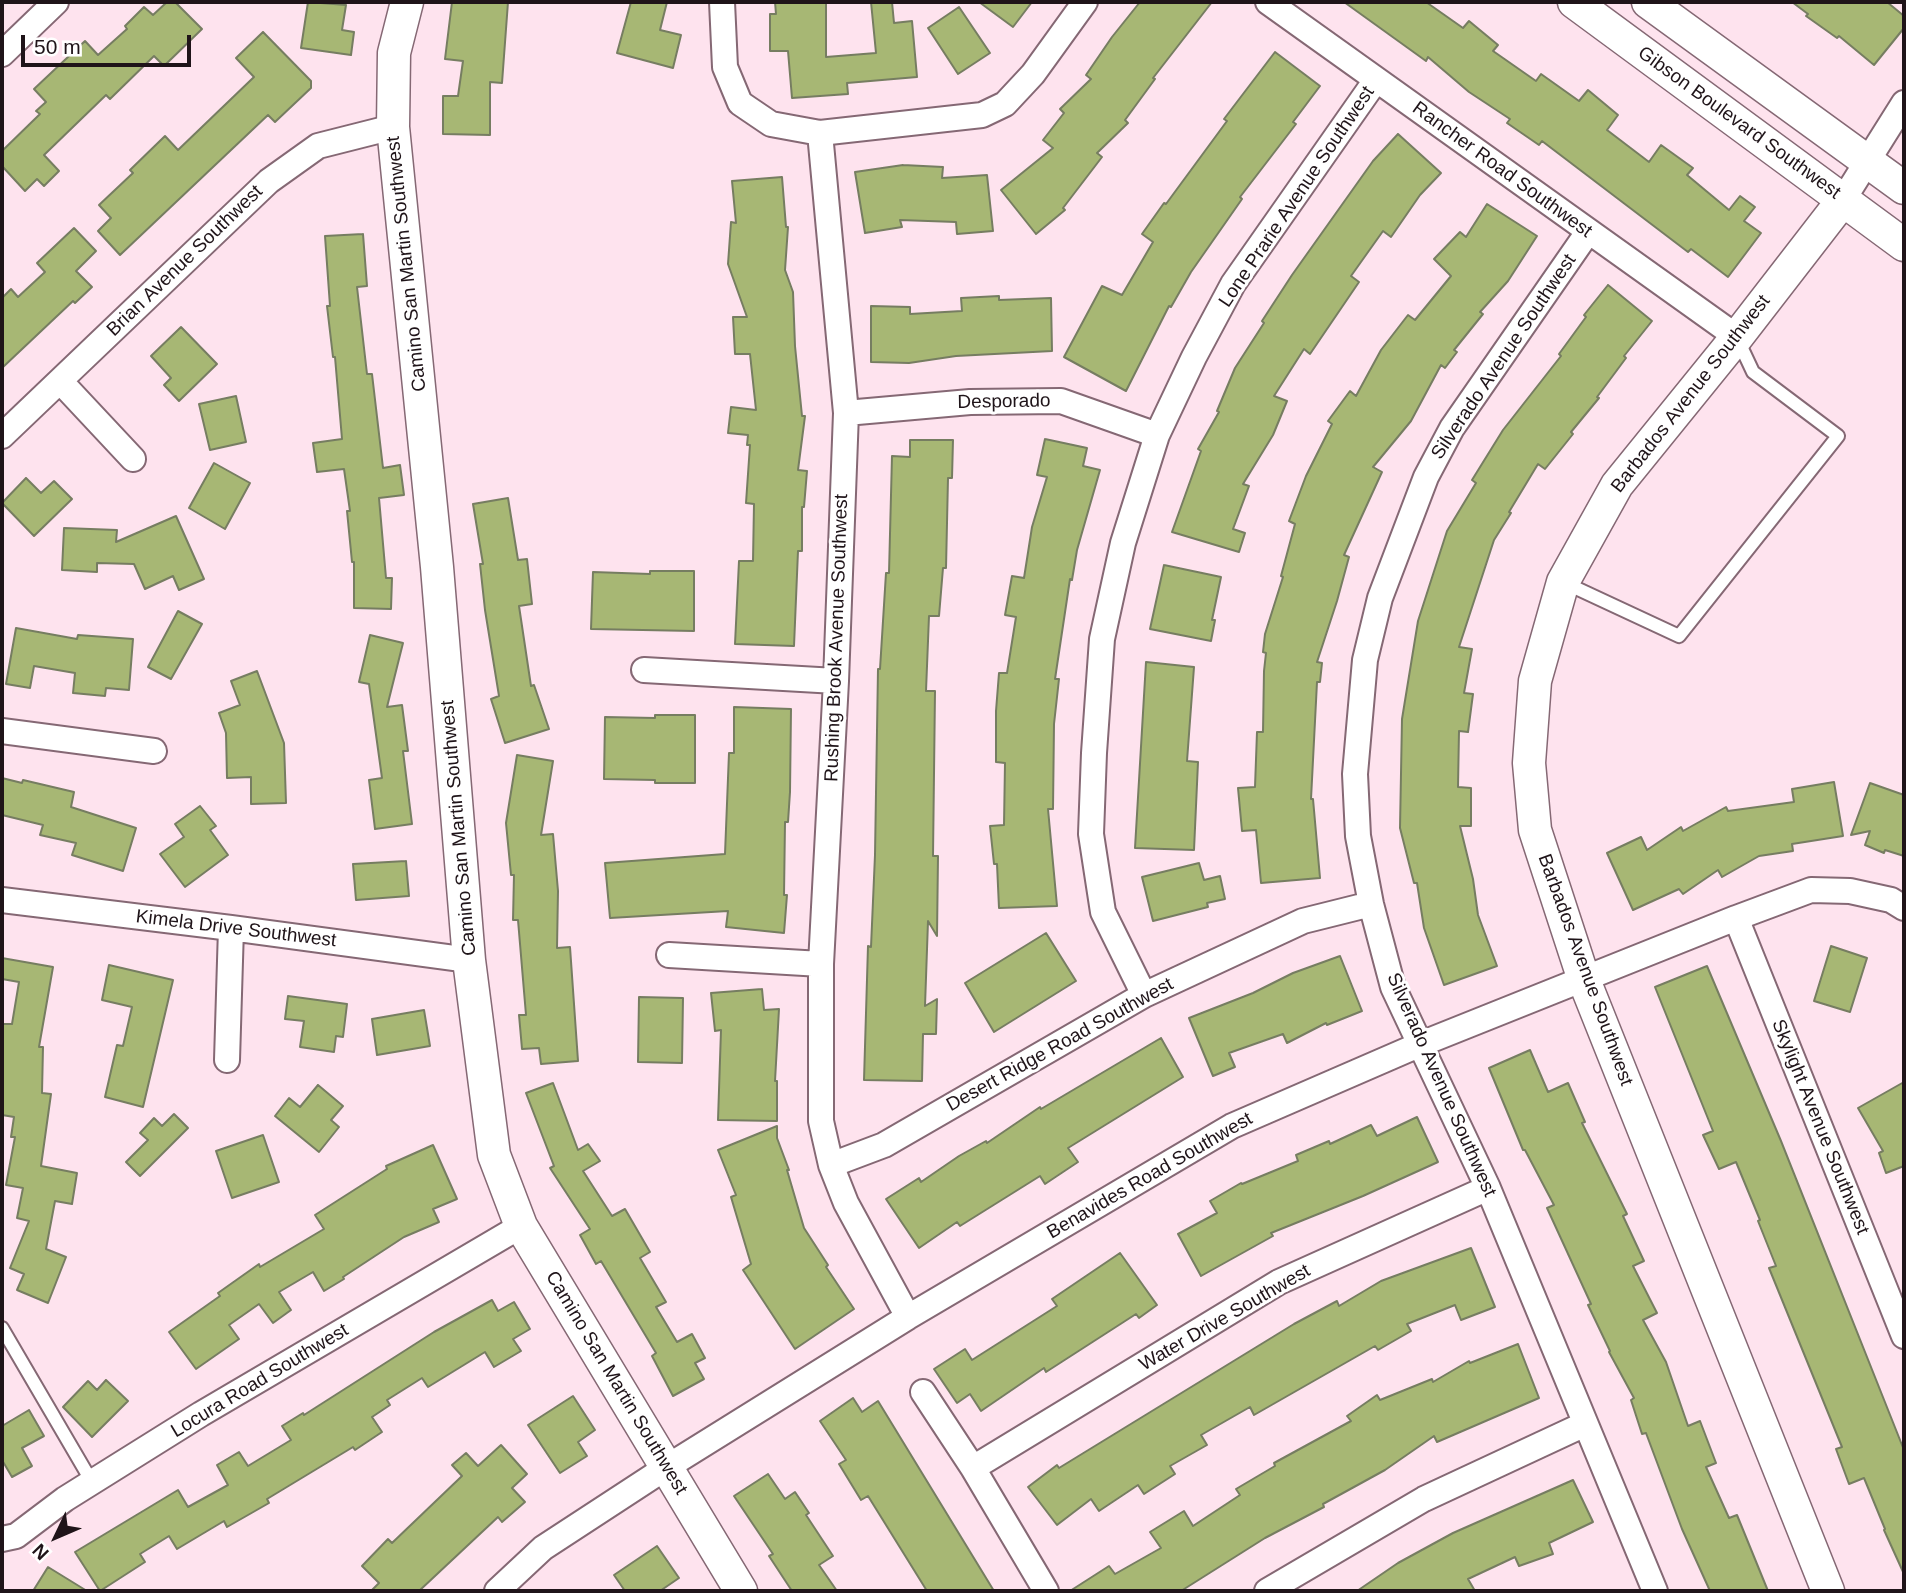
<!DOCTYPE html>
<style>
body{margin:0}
#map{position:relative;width:1906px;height:1593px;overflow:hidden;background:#fee3ee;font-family:Arial,sans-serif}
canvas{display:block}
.frame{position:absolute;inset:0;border:4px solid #1f1419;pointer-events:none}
.north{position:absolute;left:21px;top:1502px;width:70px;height:70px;-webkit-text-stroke:5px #fff;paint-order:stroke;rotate:226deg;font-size:19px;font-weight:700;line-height:28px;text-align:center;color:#1f1419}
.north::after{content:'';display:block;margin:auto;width:24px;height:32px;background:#1f1419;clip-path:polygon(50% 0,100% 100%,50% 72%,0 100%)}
.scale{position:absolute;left:21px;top:35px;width:170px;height:32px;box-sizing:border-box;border:4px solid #1f1419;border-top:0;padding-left:9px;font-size:21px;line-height:24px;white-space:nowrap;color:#1f1419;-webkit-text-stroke:5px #fff;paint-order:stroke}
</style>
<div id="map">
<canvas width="1906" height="1593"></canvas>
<div class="frame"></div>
<div class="north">N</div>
<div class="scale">50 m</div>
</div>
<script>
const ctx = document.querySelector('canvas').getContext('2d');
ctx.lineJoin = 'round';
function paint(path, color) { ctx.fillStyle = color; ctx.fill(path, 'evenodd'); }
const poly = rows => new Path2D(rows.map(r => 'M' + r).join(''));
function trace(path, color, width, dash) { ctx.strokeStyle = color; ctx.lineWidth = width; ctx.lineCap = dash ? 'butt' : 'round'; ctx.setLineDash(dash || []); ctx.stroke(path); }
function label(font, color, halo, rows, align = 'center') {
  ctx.font = font + ' Arial,sans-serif'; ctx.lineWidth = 6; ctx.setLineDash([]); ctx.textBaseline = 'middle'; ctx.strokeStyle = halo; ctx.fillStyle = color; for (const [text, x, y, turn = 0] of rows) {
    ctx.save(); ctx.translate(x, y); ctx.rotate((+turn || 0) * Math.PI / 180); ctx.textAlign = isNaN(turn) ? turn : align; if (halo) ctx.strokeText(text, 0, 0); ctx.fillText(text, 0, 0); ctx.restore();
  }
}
const building = poly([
 [167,2,175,2,202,29,164,66,154,56,110,99,106,95,44,155,59,171,44,186,37,179,25,191,2,166,2,151,40,114,36,111,46,102,34,89,85,41,98,55,127,29,125,26,144,7,153,15,167,2],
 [308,2,346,5,342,30,354,32,351,55,301,48,308,2],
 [452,2,508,2,502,83,490,82,490,135,443,134,443,96,458,96,463,61,445,59,452,2],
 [631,2,667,2,660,30,681,35,673,68,617,53,631,2],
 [775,2,826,2,826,57,876,53,871,2,892,2,894,23,912,21,917,77,847,83,848,94,792,98,788,51,770,51,770,14,776,14,775,2],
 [979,2,1032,2,1013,27,979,2],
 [1140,2,1212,2,1153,78,1155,79,1125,120,1128,123,1097,153,1102,157,1063,208,1065,210,1036,234,1001,190,1053,148,1043,140,1064,113,1060,109,1091,79,1086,75,1112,37,1140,2],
 [1344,2,1426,2,1463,28,1469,21,1498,45,1493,51,1536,81,1541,74,1579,101,1588,90,1618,115,1607,130,1649,162,1661,145,1693,168,1687,175,1729,210,1740,196,1755,207,1744,221,1761,233,1728,277,1691,249,1688,252,1542,141,1539,145,1507,123,1510,119,1469,92,1428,57,1426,61,1344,2],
 [1792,2,1887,2,1904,16,1904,28,1874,65,1839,36,1837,38,1806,16,1808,14,1792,2],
 [959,7,990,53,958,74,928,28,959,7],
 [263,32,311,81,311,88,275,122,268,115,120,255,98,231,111,218,99,205,133,173,130,170,165,136,178,150,254,77,236,58,263,32],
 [1275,52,1320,86,1293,122,1296,124,1240,197,1242,199,1191,272,1171,307,1169,306,1126,391,1064,357,1102,286,1122,295,1153,242,1142,234,1164,203,1166,204,1227,121,1224,119,1275,52],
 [1398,134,1441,173,1420,195,1391,237,1383,231,1351,276,1359,282,1310,354,1304,349,1274,396,1287,401,1273,435,1243,484,1249,486,1233,529,1245,533,1239,552,1172,532,1201,451,1198,449,1219,412,1217,411,1235,368,1264,323,1262,321,1292,275,1373,161,1398,134],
 [903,165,943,167,942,178,987,175,993,231,957,234,956,222,900,220,902,227,865,233,855,172,903,165],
 [782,177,786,227,788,227,785,270,793,292,795,346,802,416,805,416,798,470,807,471,804,507,802,507,802,551,798,551,794,646,735,644,739,561,753,561,754,504,746,503,750,445,747,445,748,435,728,433,731,407,756,410,750,354,735,354,733,317,747,317,728,264,731,222,736,223,732,181,782,177],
 [1487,204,1537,236,1508,281,1480,312,1483,314,1454,350,1457,352,1445,368,1441,365,1411,421,1373,467,1382,472,1344,555,1349,557,1337,601,1317,662,1322,663,1320,682,1317,682,1311,799,1313,799,1320,878,1261,883,1256,830,1242,831,1238,788,1255,787,1257,732,1263,732,1264,671,1266,653,1263,652,1265,634,1283,577,1281,576,1295,524,1289,521,1306,476,1332,424,1328,421,1350,391,1356,396,1381,350,1408,315,1415,320,1451,276,1434,259,1460,232,1466,237,1487,204],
 [74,228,96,251,76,271,92,287,75,303,73,301,2,368,2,298,11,289,18,297,45,272,37,263,74,228],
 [363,234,367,286,357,287,367,374,372,374,383,468,400,465,404,495,379,498,386,578,392,578,391,609,354,608,354,562,352,562,347,511,350,511,344,469,317,472,313,443,342,439,335,357,333,357,327,306,330,306,325,236,363,234],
 [1608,285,1652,321,1624,356,1626,358,1597,397,1599,398,1571,432,1573,434,1545,469,1538,464,1509,512,1511,513,1494,540,1459,647,1472,649,1464,693,1473,694,1468,732,1459,731,1458,787,1471,788,1471,826,1460,826,1473,879,1478,915,1497,966,1444,985,1424,928,1417,883,1414,883,1400,828,1402,719,1418,621,1447,531,1476,483,1472,480,1503,430,1561,356,1559,354,1586,317,1584,315,1608,285],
 [999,296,999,300,1051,298,1052,351,956,356,909,363,871,362,871,306,910,307,910,314,962,311,961,298,999,296],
 [181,327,217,364,179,401,164,385,171,378,151,356,181,327],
 [236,396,246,442,210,450,199,404,236,396],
 [1045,439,1087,448,1083,466,1100,470,1077,550,1072,580,1070,579,1055,679,1059,679,1054,724,1053,809,1048,809,1057,906,999,908,997,864,994,864,990,826,1004,825,1005,763,996,762,996,711,999,673,1007,673,1016,617,1005,615,1012,576,1024,578,1032,527,1047,477,1037,475,1045,439],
 [910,440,953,440,952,478,948,478,946,568,943,568,939,616,929,616,926,691,935,691,933,856,938,856,937,936,928,921,925,1006,937,999,936,1034,923,1034,922,1081,864,1080,868,946,871,947,875,855,878,669,880,669,886,573,889,573,892,456,910,457,910,440],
 [214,463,250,483,225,529,189,508,214,463],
 [26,478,41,493,54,481,72,499,34,536,2,503,26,478],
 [508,498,518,560,527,559,532,604,519,606,531,686,534,685,549,729,505,743,491,699,499,696,485,610,480,564,483,564,473,504,508,498],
 [176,516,204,579,179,590,173,576,145,589,134,564,97,563,97,572,62,570,64,528,117,530,116,542,176,516],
 [1164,565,1221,577,1212,620,1215,620,1211,641,1150,629,1164,565],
 [650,571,694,571,694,631,591,629,593,572,650,574,650,571],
 [178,611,202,624,171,679,148,667,178,611],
 [16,628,77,639,78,635,133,639,129,690,106,688,105,696,73,693,75,673,34,666,30,688,6,684,16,628],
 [370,635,403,643,387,707,402,705,408,751,403,751,412,824,375,829,369,780,382,778,369,684,359,682,370,635],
 [1146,662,1194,667,1187,761,1198,762,1194,850,1135,848,1146,662],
 [257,671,284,743,286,803,251,804,251,777,227,778,226,733,219,713,240,705,231,681,257,671],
 [734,707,791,709,790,792,788,822,785,822,784,895,787,895,784,933,726,927,728,911,610,918,605,863,725,854,729,753,734,753,734,707],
 [655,715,695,715,695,783,655,783,655,780,604,779,605,717,655,718,655,715],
 [517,755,553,761,541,835,553,834,558,891,557,948,570,947,578,1061,541,1064,539,1048,522,1049,519,1015,526,1015,518,920,513,920,514,875,511,875,506,823,517,755],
 [2,778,22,783,23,780,74,792,71,807,136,828,123,871,72,855,76,843,40,835,43,825,2,815,2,778],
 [1834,782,1843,836,1792,844,1793,851,1759,856,1722,877,1718,870,1683,894,1679,889,1633,910,1607,853,1641,837,1647,850,1681,827,1683,831,1726,807,1728,811,1794,802,1792,789,1834,782],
 [1870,783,1904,795,1904,856,1885,850,1884,853,1865,845,1870,831,1851,835,1870,783],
 [200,806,216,826,210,830,228,855,185,887,160,854,184,837,175,824,200,806],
 [406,861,409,896,356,900,353,864,406,861],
 [1199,863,1204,880,1220,876,1225,899,1207,903,1208,907,1153,921,1142,877,1199,863],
 [1046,933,1076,981,994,1032,965,983,1046,933],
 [1831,946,1867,958,1850,1012,1814,1001,1831,946],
 [1340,956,1362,1011,1327,1025,1326,1023,1287,1043,1283,1034,1229,1053,1235,1067,1213,1076,1189,1018,1253,993,1293,973,1340,956],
 [2,958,53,967,39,1047,43,1047,42,1093,51,1094,41,1166,77,1173,72,1204,55,1201,46,1249,66,1257,48,1303,17,1290,24,1274,10,1268,29,1221,17,1218,23,1188,6,1185,15,1137,11,1137,14,1117,2,1115,2,1024,12,1024,19,982,2,979,2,958],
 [109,965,173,980,143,1107,105,1097,117,1045,123,1046,132,1007,102,1000,109,965],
 [1707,966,1781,1141,1904,1450,1904,1574,1884,1530,1885,1529,1864,1478,1849,1484,1836,1449,1842,1447,1769,1268,1776,1266,1758,1221,1760,1220,1736,1162,1719,1169,1703,1135,1713,1131,1655,987,1707,966],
 [762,989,764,1010,779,1009,775,1081,777,1081,777,1121,718,1120,721,1030,715,1031,711,993,762,989],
 [288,996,347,1004,343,1037,336,1036,334,1052,300,1047,304,1021,285,1019,288,996],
 [639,997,683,998,682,1063,638,1062,639,997],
 [424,1010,430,1046,377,1055,372,1019,424,1010],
 [1161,1038,1183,1077,1068,1148,1078,1162,1045,1184,1040,1176,960,1226,957,1222,919,1248,886,1199,919,1178,921,1182,959,1156,986,1141,987,1143,1040,1107,1041,1109,1161,1038],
 [1530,1050,1548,1092,1568,1083,1585,1122,1582,1123,1627,1214,1623,1216,1644,1261,1633,1266,1657,1313,1643,1320,1666,1362,1688,1426,1700,1421,1716,1463,1706,1467,1729,1518,1737,1515,1768,1591,1710,1591,1682,1529,1646,1433,1642,1434,1631,1400,1634,1398,1609,1352,1610,1351,1588,1305,1591,1304,1547,1208,1554,1205,1525,1150,1523,1150,1489,1068,1530,1050],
 [1904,1082,1904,1166,1886,1173,1879,1153,1883,1151,1858,1108,1904,1082],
 [553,1083,578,1150,588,1144,600,1161,583,1171,612,1216,625,1209,650,1252,640,1258,666,1302,656,1307,677,1342,692,1334,705,1358,695,1363,704,1379,673,1396,652,1356,656,1353,601,1261,596,1264,580,1235,590,1229,550,1168,554,1166,526,1093,553,1083],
 [318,1085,343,1106,331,1120,339,1127,319,1152,275,1116,289,1098,300,1107,318,1085],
 [174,1114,188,1128,140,1176,126,1162,148,1140,140,1133,154,1118,162,1126,174,1114],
 [1417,1117,1438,1162,1363,1196,1271,1233,1273,1236,1201,1276,1178,1234,1217,1213,1210,1201,1241,1183,1242,1184,1298,1161,1296,1155,1329,1141,1330,1144,1371,1125,1377,1136,1417,1117],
 [777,1126,777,1138,789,1170,787,1170,804,1228,828,1265,826,1267,854,1309,795,1349,743,1270,751,1264,731,1197,736,1195,718,1150,777,1126],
 [263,1135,279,1182,232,1198,216,1151,263,1135],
 [433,1145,457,1199,433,1209,439,1222,404,1237,343,1277,344,1279,324,1291,313,1272,279,1292,291,1310,273,1323,259,1304,229,1325,239,1339,196,1369,169,1332,220,1296,218,1293,259,1264,260,1267,324,1229,315,1215,387,1169,386,1166,433,1145],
 [1471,1248,1495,1307,1461,1320,1455,1305,1407,1324,1411,1331,1378,1350,1375,1346,1254,1415,1250,1407,1201,1435,1207,1445,1170,1466,1175,1474,1144,1494,1138,1485,1099,1511,1091,1499,1057,1525,1028,1487,1057,1465,1059,1468,1294,1324,1337,1301,1339,1306,1381,1281,1471,1248],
 [1120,1253,1157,1305,1139,1318,1136,1314,1046,1372,1044,1368,981,1411,970,1394,957,1403,934,1369,965,1349,972,1360,1057,1306,1052,1299,1120,1253],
 [492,1300,498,1311,514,1302,530,1329,513,1339,521,1351,494,1367,485,1352,428,1387,422,1378,387,1400,390,1405,372,1417,382,1432,355,1450,353,1447,267,1499,269,1503,227,1527,224,1521,177,1549,169,1536,140,1554,145,1562,100,1591,75,1552,178,1490,188,1507,228,1485,217,1465,239,1452,248,1466,291,1440,282,1426,303,1413,304,1415,434,1332,492,1300],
 [1518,1344,1539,1398,1437,1442,1434,1436,1385,1470,1323,1504,1324,1507,1265,1538,1181,1591,1070,1591,1109,1566,1115,1574,1161,1548,1150,1532,1184,1511,1193,1526,1240,1495,1236,1489,1275,1466,1274,1463,1351,1421,1347,1416,1377,1395,1380,1400,1432,1379,1433,1382,1469,1361,1470,1363,1518,1344],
 [106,1380,128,1401,92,1437,63,1407,88,1381,97,1390,106,1380],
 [573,1396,595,1430,578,1442,587,1456,560,1473,528,1425,573,1396],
 [853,1398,862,1412,878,1401,994,1591,927,1591,868,1496,861,1500,839,1464,846,1460,820,1421,853,1398],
 [29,1410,44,1436,22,1448,32,1466,12,1477,2,1460,2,1426,29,1410],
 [501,1445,527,1474,512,1488,525,1502,502,1522,498,1517,419,1591,371,1591,379,1583,362,1566,388,1539,392,1543,462,1476,452,1465,466,1453,478,1466,501,1445],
 [768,1474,785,1499,795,1492,809,1513,806,1515,833,1556,819,1565,837,1591,792,1591,769,1556,773,1554,734,1496,768,1474],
 [1573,1480,1593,1522,1549,1543,1553,1554,1519,1566,1515,1557,1468,1579,1475,1591,1357,1591,1398,1563,1453,1533,1573,1480],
 [657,1546,679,1578,660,1591,625,1591,614,1575,657,1546],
 [48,1567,87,1591,33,1591,48,1567]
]);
paint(building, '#a7b774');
trace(building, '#767d61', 2);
const service = poly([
 [1563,582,1679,636,1838,436,1753,372,1737,338],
 [2,1328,92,1482]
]);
const minor = poly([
 [722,2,725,67,740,103,771,124,820,133,846,413,836,681,821,964,821,1121,831,1165,846,1203,908,1317],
 [1268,2,1737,337],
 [2,54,56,2],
 [820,133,982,115,1005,104,1033,74,1085,2],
 [1843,200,1904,103],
 [1588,232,1452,428,1426,477,1380,598,1365,660,1355,774,1358,836,1371,904,1393,987,1488,1188,1655,1591],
 [60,381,133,459],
 [846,413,970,402,1061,401,1157,435],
 [2,436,269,181,318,146,393,127],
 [644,670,836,681],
 [2,731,154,751],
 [2,900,231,928,469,960],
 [1736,918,1904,1336],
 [669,955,821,964],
 [1144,995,1103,912,1091,834,1094,753,1102,639,1123,543,1157,435,1194,357,1233,284,1376,80],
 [227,1060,231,928],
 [831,1165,884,1145,1144,995,1303,921,1371,904],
 [923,1392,973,1468,1046,1591],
 [973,1468,1279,1282,1488,1188],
 [2,1539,16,1536,65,1499,201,1414,521,1226],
 [497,1591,543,1548,667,1467,908,1317,1232,1126,1421,1044,1736,918,1811,890,1850,891,1891,900,1904,908],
 [1267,1591,1424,1499,1585,1424]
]);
const tertiary = poly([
 [407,2,394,53,393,127,437,567,469,960,494,1155,521,1226,741,1591],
 [1574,2,1904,245],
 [1648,2,1904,188],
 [1828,1591,1584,980,1535,830,1529,763,1535,681,1563,582,1617,485,1737,337,1843,200]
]);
trace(service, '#856874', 16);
trace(minor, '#856874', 28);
trace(tertiary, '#856874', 35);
trace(service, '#fff', 12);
trace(minor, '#fff', 24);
trace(tertiary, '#fff', 32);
label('19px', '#1f1419', '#fff', [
 ["Gibson Boulevard Southwest",1739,123,36],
 ["Rancher Road Southwest",1502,170,36],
 ["Lone Prarie Avenue Southwest",1297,197,-56],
 ["Brian Avenue Southwest",185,261,-44],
 ["Camino San Martin Southwest",407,264,-96],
 ["Silverado Avenue Southwest",1504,357,-56],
 ["Barbados Avenue Southwest",1691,394,-52],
 ["Desporado",1004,402,-1],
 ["Rushing Brook Avenue Southwest",837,638,-88],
 ["Camino San Martin Southwest",459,828,-95],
 ["Kimela Drive Southwest",236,929,7],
 ["Barbados Avenue Southwest",1585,970,70],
 ["Desert Ridge Road Southwest",1060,1045,-29],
 ["Silverado Avenue Southwest",1441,1085,66],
 ["Skylight Avenue Southwest",1820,1127,68],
 ["Benavides Road Southwest",1150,1176,-30],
 ["Water Drive Southwest",1225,1318,-30],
 ["Locura Road Southwest",260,1381,-31],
 ["Camino San Martin Southwest",616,1383,59]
]);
</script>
